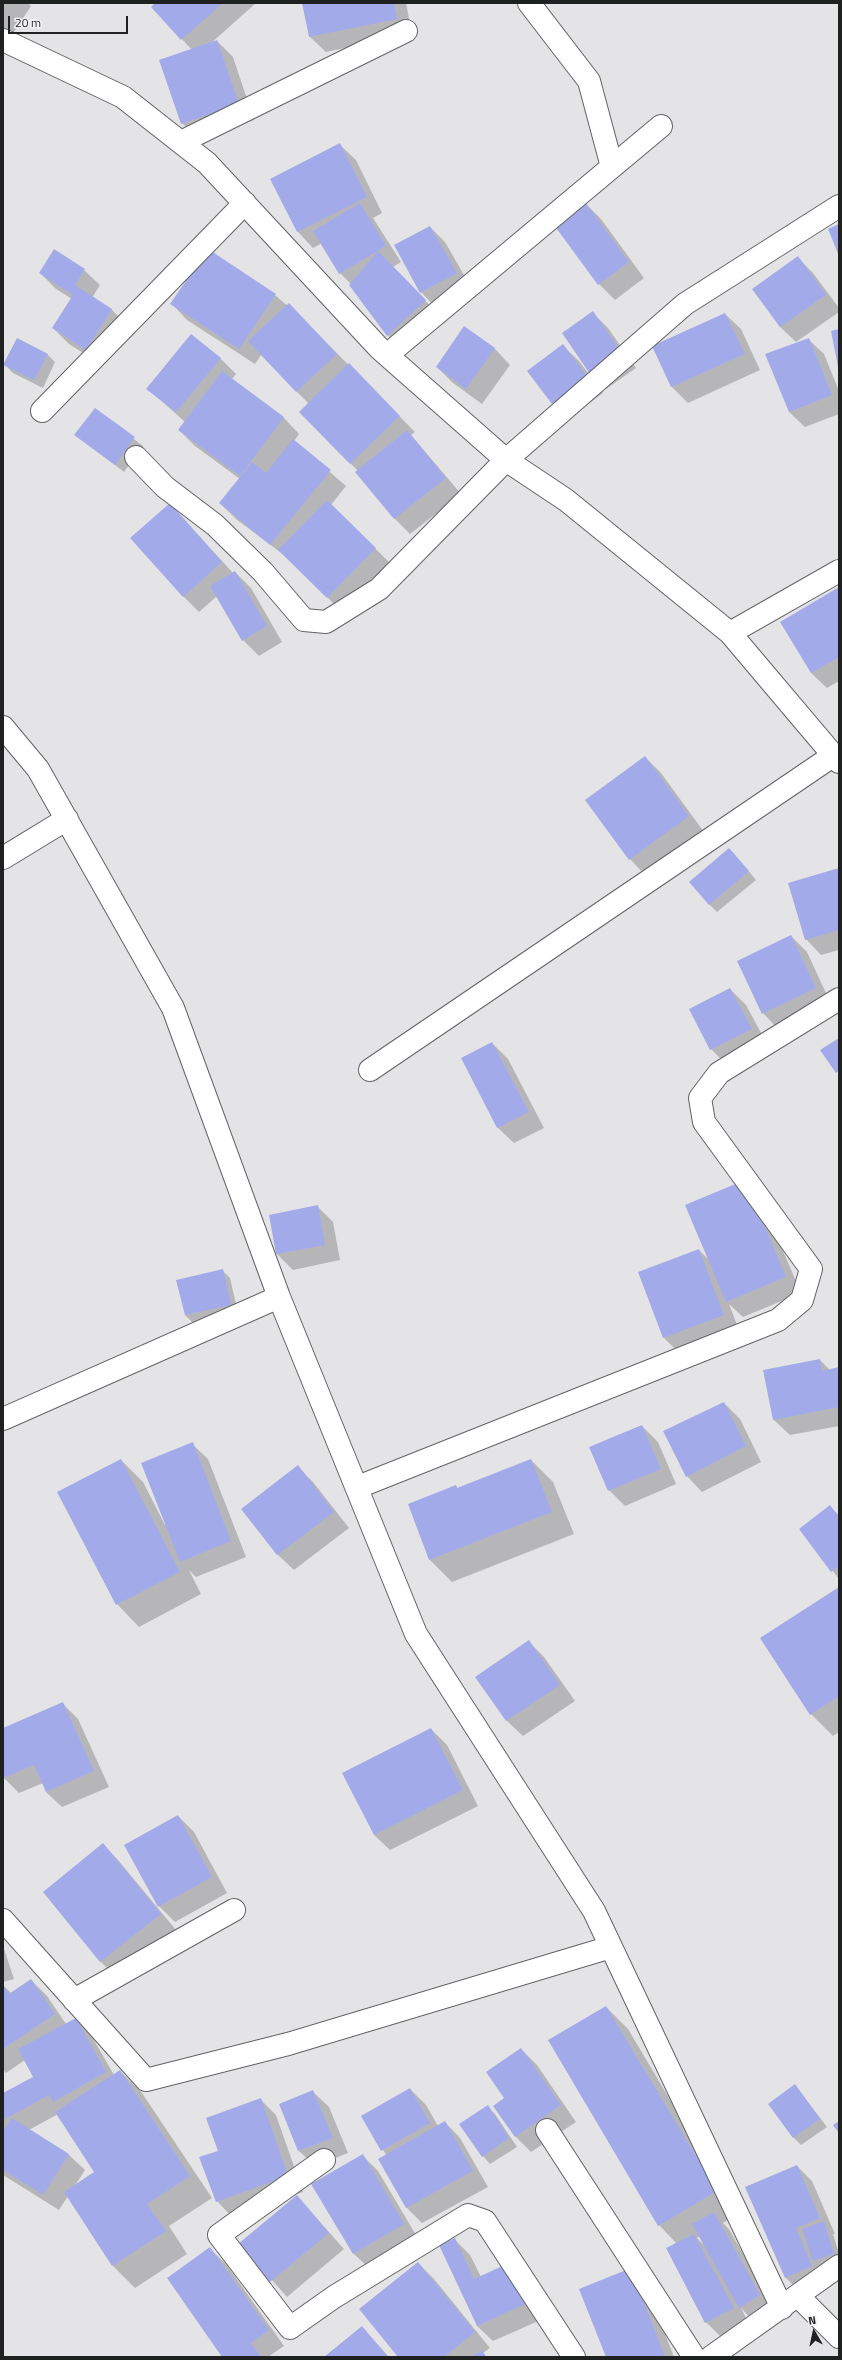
<!DOCTYPE html>
<style>
body{margin:0}
#map{position:relative;width:842px;height:2360px;overflow:hidden;background:#e4e4e7;font-family:"Titillium Web",sans-serif}
canvas{display:block}
.frame{position:absolute;inset:0;border:4px solid #1f2020;pointer-events:none}
.north{position:absolute;left:794px;top:2312px;width:40px;height:40px;-webkit-text-stroke:3px #f1f1f4;paint-order:stroke;rotate:351deg;font-size:11px;font-weight:700;line-height:16px;text-align:center;color:#1f2020}
.north::after{content:'';display:block;margin:auto;width:14px;height:18px;background:#1f2020;clip-path:polygon(50% 0,100% 100%,50% 72%,0 100%)}
.scale{position:absolute;left:8px;top:16px;width:120px;height:18px;box-sizing:border-box;border:2px solid #1f2020;border-top:0;padding-left:5px;font-size:12px;line-height:14px;white-space:nowrap;color:#1f2020;-webkit-text-stroke:3px #f1f1f4;paint-order:stroke}
</style>
<div id="map">
<canvas width="842" height="2360"></canvas>
<div class="frame"></div>
<div class="north">N</div>
<div class="scale">20 m</div>
</div>
<script>
const ctx = document.querySelector('canvas').getContext('2d');
ctx.lineJoin = 'round';
function paint(path, color) { ctx.fillStyle = color; ctx.fill(path, 'evenodd'); }
const poly = rows => new Path2D(rows.map(r => 'M' + r).join(''));
function trace(path, color, width, dash) { ctx.strokeStyle = color; ctx.lineWidth = width; ctx.lineCap = dash ? 'butt' : 'round'; ctx.setLineDash(dash || []); ctx.stroke(path); }
paint(poly([
 [3,3,28,3,31,6,6,44,3,43],
 [157,3,256,3,210,44,217,41,233,57,254,120,198,139,182,123,192,50,153,7],
 [303,3,406,3,412,34,326,52,310,37],
 [340,145,356,160,382,213,373,218,401,262,393,267,440,316,404,351,388,335,351,284,340,273,322,243,313,248,298,232,271,180],
 [585,203,601,219,644,278,615,300,599,284,556,225],
 [430,227,445,242,472,289,436,308,421,292],
 [798,258,813,273,839,308,839,312,796,342,780,327,753,289],
 [84,270,100,285,92,298,112,310,128,326,102,365,69,344,53,328,72,299,56,289,40,273],
 [275,295,304,320,415,432,411,435,461,494,410,534,394,518,358,471,300,412,309,404,261,355,255,364,187,320,172,304],
 [593,313,608,328,636,368,606,389,591,373],
 [725,314,741,329,760,370,688,403,672,387,653,347],
 [465,328,495,349,510,365,482,404,453,383,437,367],
 [808,339,824,354,839,391,839,414,805,427,789,412],
 [563,346,579,361,603,393,568,419,553,404,528,371],
 [47,354,55,362,43,388,13,373,5,365],
 [220,358,236,374,232,379,284,418,299,434,294,441,346,486,331,505,391,564,343,613,288,558,236,519,220,503,240,479,195,446,179,430,185,422,148,389],
 [95,409,143,446,124,472,76,435],
 [170,504,233,573,235,572,251,588,282,642,259,656,243,640,217,596,199,612,183,596],
 [839,588,839,681,827,688,811,673],
 [645,757,661,773,704,832,645,875,630,859],
 [737,857,756,880,717,912,709,904],
 [839,869,839,950,821,955,806,939],
 [791,936,807,952,831,1004,778,1029,763,1013],
 [730,989,746,1005,767,1044,727,1065,711,1049],
 [492,1043,508,1059,544,1128,514,1143,498,1128,462,1059],
 [760,1197,801,1293,743,1317,729,1304,739,1330,679,1353,663,1337,699,1250,710,1261],
 [317,1206,333,1222,340,1260,293,1270,277,1254,270,1216],
 [222,1270,230,1278,238,1313,193,1323,185,1315],
 [820,1360,830,1370,839,1368,839,1426,790,1435,774,1420],
 [724,1403,740,1419,761,1462,702,1492,687,1476],
 [642,1426,658,1442,676,1484,625,1506,609,1490],
 [192,1444,208,1459,246,1557,196,1577,189,1570,201,1594,139,1627,117,1604,121,1460,143,1482,165,1525],
 [531,1460,553,1482,574,1534,452,1582,430,1560,409,1505,456,1486,458,1489],
 [298,1467,313,1482,349,1528,294,1570,278,1555,242,1509],
 [830,1507,839,1515,839,1579,800,1529],
 [839,1588,839,1732,833,1736,811,1714],
 [528,1641,544,1657,575,1701,523,1736,507,1721,476,1677],
 [62,1703,78,1719,109,1787,62,1807,46,1792,43,1783,19,1793,4,1778,3,1729],
 [431,1729,447,1745,478,1806,390,1850,374,1835],
 [178,1816,194,1832,227,1893,175,1922,159,1906],
 [103,1844,118,1860,176,1930,116,1977,101,1962,44,1892],
 [3,1946,14,1979,3,1982],
 [31,1980,47,1996,66,2024,76,2019,91,2035,114,2075,120,2071,142,2093,212,2198,169,2226,187,2254,135,2288,113,2266,68,2196,59,2210,3,2175,3,2094,35,2078,25,2060,6,2073,3,2069,3,1985,11,1993],
 [58,2114,96,2172,74,2187,85,2170,69,2155,29,2130],
 [606,2007,628,2029,738,2214,723,2223,729,2229,775,2311,755,2323,741,2308,749,2324,722,2338,706,2322,677,2244,659,2225],
 [700,2236,703,2244,697,2238],
 [521,2049,537,2065,576,2122,531,2152,515,2136],
 [795,2085,827,2127,801,2145,793,2137],
 [410,2089,426,2105,438,2126,445,2122,460,2138,488,2187,422,2223,407,2208,380,2160,387,2156,362,2117],
 [313,2092,329,2107,348,2153,315,2166,299,2151],
 [260,2099,276,2115,303,2192,232,2217,217,2201,219,2151],
 [487,2106,495,2114,517,2147,490,2164,483,2156],
 [362,2155,378,2171,419,2240,370,2269,354,2254,313,2184],
 [797,2166,812,2181,835,2234,833,2234,839,2254,839,2263,801,2293,786,2278],
 [297,2196,344,2249,287,2297,240,2244],
 [454,2239,470,2255,481,2277,509,2264,543,2319,493,2341,477,2326],
 [210,2249,226,2264,284,2346,268,2357,223,2357],
 [418,2263,434,2279,490,2348,483,2353,487,2357,399,2357],
 [646,2285,674,2357,607,2357],
 [362,2327,389,2357,326,2357]
]), '#0003');
paint(poly([
 [155,3,223,3,181,40,151,7],
 [302,3,394,3,397,19,309,37],
 [217,40,239,104,181,124,159,60],
 [340,143,367,197,297,232,270,179],
 [585,202,629,262,598,285,554,225],
 [360,203,386,246,339,274,313,231],
 [839,224,839,256,828,229],
 [430,226,457,273,420,293,394,245],
 [54,249,85,269,75,285,112,309,86,350,52,328,73,295,39,273],
 [208,249,276,294,239,349,170,304],
 [378,251,426,300,387,336,349,285],
 [798,256,826,295,780,327,752,289],
 [289,303,337,354,296,392,248,341],
 [593,311,621,352,590,374,562,333],
 [725,313,745,354,671,387,652,346],
 [464,326,495,348,466,389,436,367],
 [839,329,839,367,838,367,831,331],
 [191,334,221,358,176,412,146,389],
 [17,338,48,354,34,380,3,365],
 [809,338,832,395,789,412,765,354],
 [563,344,588,377,552,404,527,371],
 [349,363,400,416,350,464,299,412],
 [222,371,284,417,240,476,178,430],
 [95,408,135,437,115,465,74,435],
 [407,430,446,478,394,519,355,472],
 [293,439,331,470,270,545,219,503,252,462,266,473],
 [327,500,376,548,327,598,278,550],
 [170,503,222,562,183,597,130,538],
 [235,571,267,626,242,641,210,586],
 [839,587,839,657,811,673,780,622],
 [645,756,689,816,629,860,585,800],
 [729,848,749,871,709,905,689,882],
 [839,868,839,930,805,940,788,883],
 [791,935,816,988,762,1014,737,961],
 [730,988,752,1029,710,1050,689,1009],
 [839,1038,839,1071,836,1073,820,1050],
 [492,1042,529,1112,497,1128,461,1058],
 [745,1180,786,1277,726,1302,685,1205],
 [318,1205,325,1245,276,1254,269,1215],
 [699,1249,724,1315,663,1338,638,1272],
 [223,1269,231,1305,185,1315,176,1280],
 [820,1359,822,1371,839,1367,839,1407,773,1420,763,1370],
 [724,1402,746,1446,686,1477,663,1431],
 [642,1425,661,1469,608,1491,589,1447],
 [193,1442,231,1541,180,1562,141,1463],
 [121,1459,180,1572,116,1605,57,1492],
 [531,1459,552,1512,429,1560,408,1504,456,1485,457,1488],
 [298,1465,334,1512,277,1555,241,1509],
 [830,1505,839,1517,839,1566,831,1572,799,1529],
 [839,1587,839,1696,810,1715,760,1638],
 [529,1640,560,1685,506,1721,475,1677],
 [63,1702,94,1771,46,1792,34,1765,3,1778,3,1728],
 [431,1728,463,1790,374,1835,342,1773],
 [178,1815,212,1877,158,1907,124,1845],
 [103,1843,161,1914,100,1962,43,1892],
 [31,1979,55,2014,3,2049,3,1985,9,1994],
 [606,2006,717,2191,658,2226,548,2040],
 [76,2018,106,2072,53,2102,49,2095,3,2120,3,2093,33,2077,18,2049],
 [521,2048,561,2105,515,2137,493,2106,504,2098,486,2072],
 [120,2070,190,2176,147,2204,166,2231,112,2266,64,2192,94,2172,55,2112],
 [795,2084,820,2119,793,2138,768,2104],
 [410,2088,430,2123,381,2151,361,2116],
 [313,2090,333,2138,298,2151,279,2104],
 [261,2098,288,2176,216,2202,199,2157,218,2151,206,2118],
 [488,2105,509,2138,482,2157,459,2124],
 [12,2118,69,2154,43,2195,3,2170,3,2131],
 [445,2121,473,2171,406,2208,378,2159],
 [839,2121,839,2133,833,2125],
 [363,2154,404,2224,353,2254,311,2184],
 [797,2165,820,2218,796,2228,812,2266,785,2278,745,2187],
 [297,2195,329,2233,270,2282,238,2244],
 [714,2212,760,2295,739,2308,692,2224],
 [824,2221,834,2254,813,2261,802,2229],
 [694,2234,734,2308,705,2323,666,2248],
 [455,2238,474,2279,509,2263,528,2303,477,2326,439,2245],
 [210,2247,269,2330,251,2343,261,2357,222,2357,167,2278],
 [418,2262,475,2332,444,2357,398,2357,359,2309],
 [631,2268,665,2357,606,2357,579,2289],
 [362,2326,388,2357,324,2357],
 [482,2350,486,2357,471,2357]
]), '#a2aaea');
const street = poly([
 [529,3,589,81,612,167],
 [3,40,123,97,207,163,380,349,506,460,566,500,730,633,839,762],
 [181,142,406,31],
 [387,355,661,126],
 [42,411,245,203],
 [136,457,165,487,215,525,263,572,304,620,326,622,379,589,506,460,685,304,839,206],
 [730,633,839,571],
 [3,727,38,769,173,1008,279,1297,416,1634,594,1911,782,2308],
 [3,858,67,819],
 [370,1070,834,755],
 [3,1419,279,1297],
 [358,1487,778,1320,802,1300,811,1269,704,1122,700,1098,719,1073,839,999],
 [3,1920,146,2080,288,2044,611,1947],
 [74,2000,234,1910],
 [547,2130,694,2357],
 [324,2160,219,2235,290,2328,334,2297,468,2215,485,2221,574,2357],
 [798,2296,839,2337],
 [711,2357,839,2266]
]);
trace(street, '#626365', 24);
trace(street, '#fff', 22);
</script>
